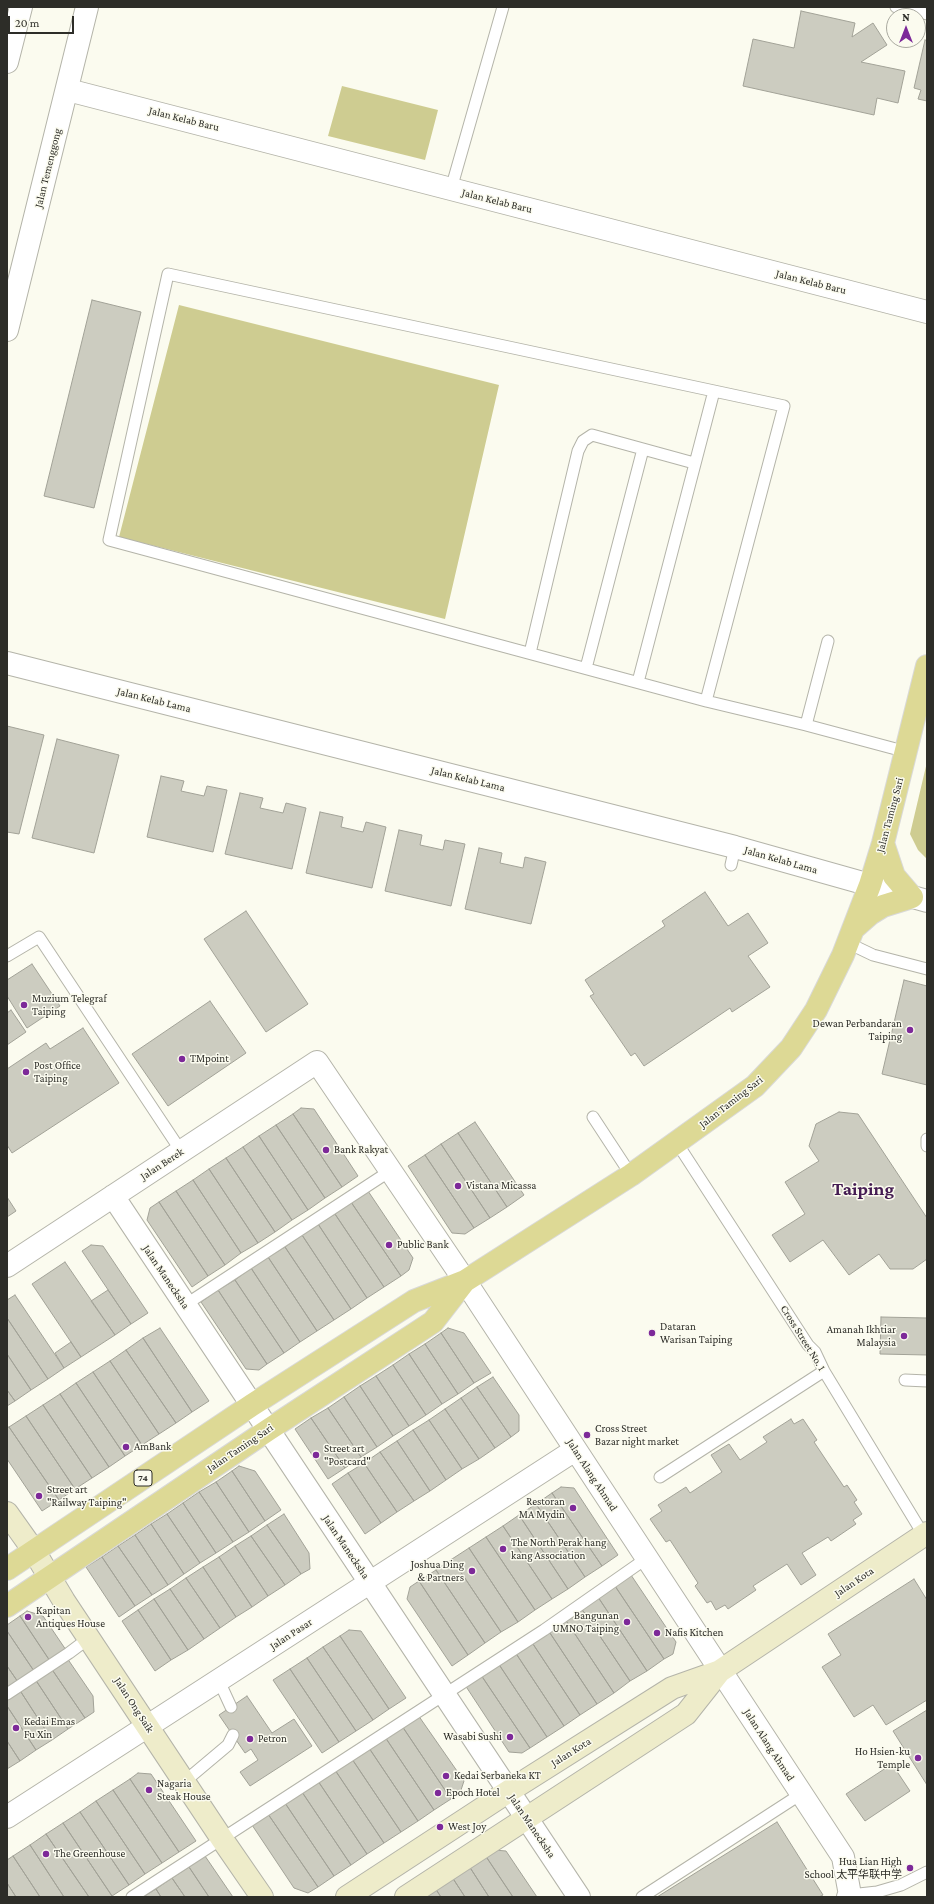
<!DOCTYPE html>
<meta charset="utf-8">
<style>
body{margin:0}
#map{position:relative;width:934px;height:1904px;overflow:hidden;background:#fbfbef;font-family:"Crimson Pro",serif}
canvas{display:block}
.frame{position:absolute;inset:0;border:8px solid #2d2d28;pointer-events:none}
.north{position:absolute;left:886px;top:8px;width:40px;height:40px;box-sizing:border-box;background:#fbfbef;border:1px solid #a9a99f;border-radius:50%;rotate:0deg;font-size:11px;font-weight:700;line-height:16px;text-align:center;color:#2d2d28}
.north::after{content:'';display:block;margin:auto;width:14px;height:18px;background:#7d2999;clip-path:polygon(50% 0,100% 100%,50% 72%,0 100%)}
.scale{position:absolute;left:8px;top:16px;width:66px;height:18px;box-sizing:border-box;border:2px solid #2d2d28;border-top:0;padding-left:5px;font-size:12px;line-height:14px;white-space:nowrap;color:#2d2d28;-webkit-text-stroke:3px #fbfbef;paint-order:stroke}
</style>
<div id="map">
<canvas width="934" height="1904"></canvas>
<div class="frame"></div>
<div class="north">N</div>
<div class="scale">20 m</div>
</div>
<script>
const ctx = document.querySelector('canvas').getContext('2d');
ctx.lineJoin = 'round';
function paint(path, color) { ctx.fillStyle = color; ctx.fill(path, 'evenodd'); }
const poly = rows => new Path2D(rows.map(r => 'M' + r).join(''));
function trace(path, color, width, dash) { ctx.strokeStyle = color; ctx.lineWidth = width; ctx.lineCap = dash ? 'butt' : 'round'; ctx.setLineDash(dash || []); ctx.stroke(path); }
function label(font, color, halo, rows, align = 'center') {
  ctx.font = font + ' "Crimson Pro","Noto Sans SC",serif'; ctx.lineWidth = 3; ctx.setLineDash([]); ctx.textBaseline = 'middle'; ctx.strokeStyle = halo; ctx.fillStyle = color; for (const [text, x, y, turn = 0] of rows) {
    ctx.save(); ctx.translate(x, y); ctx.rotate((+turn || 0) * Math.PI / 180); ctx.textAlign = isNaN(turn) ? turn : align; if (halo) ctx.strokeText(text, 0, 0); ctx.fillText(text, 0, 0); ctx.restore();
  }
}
paint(poly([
 [342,86,438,110,425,160,328,136],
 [179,305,499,385,445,619,119,537],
 [927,762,927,859,918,850,910,834]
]), '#cecc91');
const building = poly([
 [801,11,855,23,852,37,873,23,887,45,861,62,905,71,898,103,877,98,874,115,743,86,753,39,794,48,801,11],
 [925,40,927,41,927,101,918,99,921,90,914,88,925,40],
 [92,300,141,312,94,508,44,496,92,300],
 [7,726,44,735,19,834,7,832,7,726],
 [57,739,119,755,94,853,32,838,57,739],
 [161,776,184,781,181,791,204,796,207,786,227,790,213,852,147,837,161,776],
 [240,793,263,798,260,808,283,813,286,803,306,808,292,869,225,854,240,793],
 [320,812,343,817,341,827,363,832,366,822,386,827,372,888,306,873,320,812],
 [399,830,422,835,420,845,443,850,445,840,465,844,451,906,385,891,399,830],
 [479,848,502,853,500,863,523,868,525,857,546,862,531,924,465,909,479,848],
 [705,892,728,926,748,913,768,943,748,956,770,987,732,1012,730,1008,644,1066,635,1053,631,1056,590,996,594,994,585,980,665,926,662,921,705,892],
 [246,911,308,1004,266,1032,204,939,246,911],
 [32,964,60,1006,27,1028,7,996,7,980,32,964],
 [904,980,927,986,927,1085,882,1074,904,980],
 [210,1001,246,1053,168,1106,132,1054,210,1001],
 [11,1010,26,1032,7,1045,7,1013,11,1010],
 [83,1028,119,1083,12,1153,7,1145,7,1069,46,1043,50,1049,83,1028],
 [301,1108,314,1109,358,1176,342,1187,293,1114,301,1108],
 [839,1112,858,1114,927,1218,927,1259,913,1269,890,1269,879,1254,849,1275,823,1240,790,1262,772,1235,805,1214,785,1182,819,1161,809,1146,816,1124,839,1112],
 [293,1114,342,1187,325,1198,276,1125,293,1114],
 [475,1122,524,1195,507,1207,458,1133,475,1122],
 [276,1125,325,1198,308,1210,259,1136,276,1125],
 [458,1133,507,1207,490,1218,441,1144,458,1133],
 [259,1136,308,1210,292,1220,243,1147,259,1136],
 [441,1144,490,1218,474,1228,425,1155,441,1144],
 [243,1147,292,1220,275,1232,226,1158,243,1147],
 [425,1155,474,1228,465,1234,452,1233,408,1166,425,1155],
 [226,1158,275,1232,258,1243,209,1169,226,1158],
 [209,1169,258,1243,241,1253,193,1180,209,1169],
 [193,1180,241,1253,225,1265,176,1191,193,1180],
 [176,1191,225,1265,208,1276,159,1202,176,1191],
 [368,1191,413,1258,409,1270,401,1276,351,1202,368,1191],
 [7,1197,16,1211,7,1217,7,1197],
 [159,1202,208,1276,192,1287,147,1220,150,1208,159,1202],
 [351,1202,401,1276,384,1287,335,1214,351,1202],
 [335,1214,384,1287,367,1298,318,1224,335,1214],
 [318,1224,367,1298,351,1309,302,1235,318,1224],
 [302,1235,351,1309,334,1320,285,1247,302,1235],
 [91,1245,103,1246,148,1313,131,1324,82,1251,91,1245],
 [285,1247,334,1320,317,1331,268,1257,285,1247],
 [268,1257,317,1331,300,1342,251,1268,268,1257],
 [65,1262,115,1335,81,1357,32,1284,65,1262],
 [251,1268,300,1342,284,1353,235,1280,251,1268],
 [235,1280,284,1353,267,1364,218,1290,235,1280],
 [108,1290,131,1324,115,1335,91,1301,108,1290],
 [218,1290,267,1364,259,1370,246,1369,201,1302,218,1290],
 [15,1295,64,1368,48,1379,7,1318,7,1300,15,1295],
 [881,1317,927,1318,927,1355,880,1354,881,1317],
 [7,1318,48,1379,31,1390,7,1354,7,1318],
 [160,1328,209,1401,192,1412,143,1338,160,1328],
 [448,1328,464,1333,491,1373,474,1383,441,1333,448,1328],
 [441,1333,474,1383,458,1394,425,1344,441,1333],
 [143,1338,192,1412,176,1423,126,1350,143,1338],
 [71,1342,81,1357,64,1368,55,1353,71,1342],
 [425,1344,458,1394,442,1404,409,1354,425,1344],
 [126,1350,176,1423,159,1434,110,1361,126,1350],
 [7,1354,31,1390,15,1401,7,1390,7,1354],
 [409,1354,442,1404,426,1415,393,1365,409,1354],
 [110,1361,159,1434,142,1445,93,1372,110,1361],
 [393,1365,426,1415,409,1426,376,1376,393,1365],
 [93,1372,142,1445,125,1456,76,1383,93,1372],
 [376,1376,409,1426,393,1436,360,1386,376,1376],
 [493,1377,519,1415,519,1431,511,1437,477,1387,493,1377],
 [76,1383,125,1456,109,1467,60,1394,76,1383],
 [360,1386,393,1436,377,1447,344,1397,360,1386],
 [477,1387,511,1437,495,1448,461,1398,477,1387],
 [7,1390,15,1401,7,1406,7,1390],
 [60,1394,109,1467,92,1478,43,1405,60,1394],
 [344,1397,377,1447,361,1457,328,1408,344,1397],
 [461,1398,495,1448,479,1459,445,1409,461,1398],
 [43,1405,92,1478,75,1489,26,1416,43,1405],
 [328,1408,361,1457,345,1468,311,1418,328,1408],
 [445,1409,479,1459,462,1469,429,1420,445,1409],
 [26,1416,75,1489,59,1500,9,1427,26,1416],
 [311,1418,345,1468,328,1479,295,1429,311,1418],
 [791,1419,794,1424,803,1419,817,1440,814,1442,844,1487,847,1485,857,1500,854,1502,862,1514,853,1520,856,1524,831,1541,828,1537,802,1553,816,1575,801,1585,787,1564,753,1586,756,1590,728,1609,725,1605,716,1610,711,1601,707,1603,695,1586,698,1583,670,1540,666,1542,650,1519,662,1511,658,1505,686,1487,690,1493,722,1472,711,1455,729,1444,740,1460,767,1442,763,1437,791,1419],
 [429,1420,462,1469,446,1480,413,1430,429,1420],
 [9,1427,59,1500,42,1511,7,1459,7,1428,9,1427],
 [413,1430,446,1480,430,1491,397,1441,413,1430],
 [397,1441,430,1491,414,1501,380,1452,397,1441],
 [380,1452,414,1501,397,1512,364,1463,380,1452],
 [364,1463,397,1512,381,1523,348,1473,364,1463],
 [239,1466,255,1471,281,1510,265,1521,232,1471,239,1466],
 [232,1471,265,1521,249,1532,216,1482,232,1471],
 [348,1473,381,1523,365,1534,332,1484,348,1473],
 [216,1482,249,1532,233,1542,199,1492,216,1482],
 [561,1487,574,1488,618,1555,602,1566,552,1493,561,1487],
 [199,1492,233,1542,216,1553,183,1503,199,1492],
 [552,1493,602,1566,585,1577,536,1504,552,1493],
 [183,1503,216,1553,200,1563,167,1514,183,1503],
 [536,1504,585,1577,568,1589,519,1515,536,1504],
 [167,1514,200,1563,184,1574,151,1524,167,1514],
 [284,1514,309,1553,310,1569,301,1574,267,1525,284,1514],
 [519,1515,568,1589,552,1599,503,1526,519,1515],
 [151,1524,184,1574,168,1585,135,1535,151,1524],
 [267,1525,301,1574,285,1585,251,1536,267,1525],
 [503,1526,552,1599,535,1610,486,1537,503,1526],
 [135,1535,168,1585,152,1595,118,1546,135,1535],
 [251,1536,285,1585,268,1596,235,1546,251,1536],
 [486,1537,535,1610,518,1622,469,1548,486,1537],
 [118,1546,152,1595,135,1606,102,1557,118,1546],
 [235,1546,268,1596,252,1607,219,1557,235,1546],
 [469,1548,518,1622,501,1632,452,1559,469,1548],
 [102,1557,135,1606,119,1617,86,1567,102,1557],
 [219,1557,252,1607,236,1617,203,1567,219,1557],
 [452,1559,501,1632,485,1643,436,1570,452,1559],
 [203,1567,236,1617,220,1628,186,1578,203,1567],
 [436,1570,485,1643,468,1655,419,1581,436,1570],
 [631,1575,676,1642,673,1654,664,1659,615,1586,631,1575],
 [186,1578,220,1628,204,1639,170,1589,186,1578],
 [914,1579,927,1600,927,1700,886,1725,873,1705,854,1717,822,1667,841,1655,828,1634,914,1579],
 [419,1581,468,1655,452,1666,407,1599,410,1587,419,1581],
 [615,1586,664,1659,647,1671,598,1597,615,1586],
 [170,1589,204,1639,188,1650,154,1599,170,1589],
 [598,1597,647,1671,630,1681,581,1608,598,1597],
 [154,1599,188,1650,171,1660,138,1610,154,1599],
 [581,1608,630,1681,614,1693,565,1619,581,1608],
 [138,1610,171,1660,155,1671,122,1621,138,1610],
 [27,1611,43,1616,66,1650,50,1661,20,1616,27,1611],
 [20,1616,50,1661,34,1671,7,1631,7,1625,20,1616],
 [565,1619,614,1693,597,1704,548,1630,565,1619],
 [349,1630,361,1631,406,1698,389,1709,340,1636,349,1630],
 [548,1630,597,1704,580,1715,531,1641,548,1630],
 [7,1631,34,1671,18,1682,7,1666,7,1631],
 [340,1636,389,1709,373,1720,323,1647,340,1636],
 [531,1641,580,1715,564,1726,515,1652,531,1641],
 [323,1647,373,1720,356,1731,307,1658,323,1647],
 [515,1652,564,1726,547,1737,498,1663,515,1652],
 [67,1658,93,1696,94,1712,85,1718,51,1668,67,1658],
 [307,1658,356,1731,339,1742,290,1669,307,1658],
 [498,1663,547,1737,530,1748,481,1675,498,1663],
 [7,1666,18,1682,7,1689,7,1666],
 [51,1668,85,1718,68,1729,35,1679,51,1668],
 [290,1669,339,1742,322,1753,273,1680,290,1669],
 [481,1675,530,1748,522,1753,509,1752,465,1685,481,1675],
 [35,1679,68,1729,52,1740,19,1689,35,1679],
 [19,1689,52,1740,36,1750,7,1706,7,1698,19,1689],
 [247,1696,272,1733,294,1719,312,1746,250,1786,240,1772,258,1760,251,1749,245,1753,219,1715,247,1696],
 [7,1706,36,1750,20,1761,7,1741,7,1706],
 [927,1710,927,1785,893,1731,927,1710],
 [418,1715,464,1781,460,1793,451,1799,402,1726,418,1715],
 [402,1726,451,1799,434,1810,385,1737,402,1726],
 [385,1737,434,1810,418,1821,369,1748,385,1737],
 [7,1741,20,1761,7,1769,7,1741],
 [369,1748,418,1821,401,1832,352,1759,369,1748],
 [352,1759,401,1832,384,1843,335,1770,352,1759],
 [892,1764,910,1791,865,1821,846,1794,892,1764],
 [335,1770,384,1843,367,1854,318,1781,335,1770],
 [138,1773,151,1774,196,1841,179,1852,130,1779,138,1773],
 [130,1779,179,1852,162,1863,113,1790,130,1779],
 [318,1781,367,1854,351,1865,302,1792,318,1781],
 [113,1790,162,1863,145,1874,96,1801,113,1790],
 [302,1792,351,1865,334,1876,285,1803,302,1792],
 [96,1801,145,1874,129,1885,80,1812,96,1801],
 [285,1803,334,1876,318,1887,268,1814,285,1803],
 [80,1812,129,1885,112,1896,63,1823,80,1812],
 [268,1814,318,1887,308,1893,294,1888,252,1825,268,1814],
 [777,1822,823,1895,819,1897,657,1897,777,1822],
 [63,1823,112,1896,111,1897,89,1897,46,1834,63,1823],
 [46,1834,89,1897,64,1897,30,1845,46,1834],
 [30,1845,64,1897,40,1897,13,1856,30,1845],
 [494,1850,506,1851,537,1897,513,1897,485,1855,494,1850],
 [485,1855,513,1897,489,1897,469,1866,485,1855],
 [13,1856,40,1897,16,1897,7,1883,7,1860,13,1856],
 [205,1856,233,1897,209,1897,189,1867,205,1856],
 [469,1866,489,1897,465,1897,452,1877,469,1866],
 [189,1867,209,1897,185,1897,172,1878,189,1867],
 [452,1877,465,1897,441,1897,435,1888,452,1877],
 [172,1878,185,1897,161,1897,156,1889,172,1878],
 [7,1883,16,1897,7,1897,7,1883],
 [435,1888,441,1897,422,1897,435,1888],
 [156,1889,161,1897,143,1897,156,1889]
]);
paint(building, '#ccccc0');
trace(building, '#a2a297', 1);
const service = poly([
 [896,7,927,14],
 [451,189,503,7],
 [530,653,578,451,583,441,592,435,694,463],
 [586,668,643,449],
 [638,682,714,391],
 [706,701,784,406,168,274,109,540,706,701,806,725,907,752],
 [806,725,828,641],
 [731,865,735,847],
 [848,943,873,955,927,969],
 [7,956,39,937,181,1151],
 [593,1117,631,1175],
 [927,1139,927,1146],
 [677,1143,808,1345,815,1352,824,1371,926,1539],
 [185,1305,390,1171],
 [905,1380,927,1381],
 [660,1477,824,1371],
 [219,1681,231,1707],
 [7,1694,69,1653,89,1638],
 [184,1782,228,1745,233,1735],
 [850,1895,877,1892,901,1885,927,1872],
 [132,1897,544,1630,647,1558],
 [642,1897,801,1794]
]);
const minor = poly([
 [7,62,21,7],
 [68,90,927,312],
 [7,330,87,7],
 [7,663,735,847,927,901],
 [113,1196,579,1897],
 [7,1266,317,1062,465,1281,843,1857,850,1895,848,1897],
 [7,1817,575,1450]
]);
const secondary = poly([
 [7,1513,34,1551,64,1601,222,1839,262,1897],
 [347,1897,509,1791,672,1688,720,1671,927,1533],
 [406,1897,686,1714,720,1671]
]);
const primary = poly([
 [853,929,870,914,883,906,912,897,894,876,883,843],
 [7,1569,252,1405,414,1301,465,1281,631,1175,755,1086,791,1048,816,1010,843,955,870,885,883,843,927,666],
 [7,1606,268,1430,433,1322,464,1282]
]);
trace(service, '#b4b4a9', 13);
trace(minor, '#b4b4a9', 24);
trace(secondary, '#b4b4a9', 24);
trace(primary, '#d9d9d8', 24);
trace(service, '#fff', 11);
trace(minor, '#fff', 22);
trace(secondary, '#eeecca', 22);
trace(primary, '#ddd995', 22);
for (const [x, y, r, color] of [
 [24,1005,4,"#7d2999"],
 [910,1030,4,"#7d2999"],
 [182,1059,4,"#7d2999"],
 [26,1072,4,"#7d2999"],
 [326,1150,4,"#7d2999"],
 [458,1186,4,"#7d2999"],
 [389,1245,4,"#7d2999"],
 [652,1333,4,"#7d2999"],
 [904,1336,4,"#7d2999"],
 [587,1435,4,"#7d2999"],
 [126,1447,4,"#7d2999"],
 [316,1455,4,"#7d2999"],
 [39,1496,4,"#7d2999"],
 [573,1508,4,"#7d2999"],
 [503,1549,4,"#7d2999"],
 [472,1571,4,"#7d2999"],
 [28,1617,4,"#7d2999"],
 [627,1622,4,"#7d2999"],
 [657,1633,4,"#7d2999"],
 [16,1728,4,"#7d2999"],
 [510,1737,4,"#7d2999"],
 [250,1739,4,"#7d2999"],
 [918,1758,4,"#7d2999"],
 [446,1776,4,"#7d2999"],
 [149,1790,4,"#7d2999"],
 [438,1793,4,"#7d2999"],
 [440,1827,4,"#7d2999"],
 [46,1854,4,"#7d2999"],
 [910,1868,4,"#7d2999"]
]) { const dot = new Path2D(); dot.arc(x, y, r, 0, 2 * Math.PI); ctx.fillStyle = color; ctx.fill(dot); trace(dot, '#fbfbef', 1.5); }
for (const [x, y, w] of [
 [143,1478,18]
]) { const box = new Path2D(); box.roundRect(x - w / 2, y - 8, w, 16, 3); ctx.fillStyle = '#fbfbef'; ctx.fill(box); trace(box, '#2d2d28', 1); }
label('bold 10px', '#2d2d28', null, [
 ["74",143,1478]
]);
label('11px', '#2d2d28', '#fbfbef', [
 ["Jalan Kelab Baru",184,119,14],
 ["Jalan Temenggong",48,168,-76],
 ["Jalan Kelab Baru",497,201,14],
 ["Jalan Kelab Baru",811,282,14],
 ["Jalan Kelab Lama",154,700,14],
 ["Jalan Kelab Lama",468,779,14],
 ["Jalan Taming Sari",890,815,-75],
 ["Jalan Kelab Lama",781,860,16],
 ["Jalan Taming Sari",731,1102,-38],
 ["Jalan Berek",162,1164,-33],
 ["Jalan Manecksha",166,1277,56],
 ["Cross Street No. 1",803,1338,58],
 ["Jalan Taming Sari",240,1448,-34],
 ["Jalan Alang Ahmad",592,1475,57],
 ["Jalan Manecksha",346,1547,56],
 ["Jalan Kota",854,1582,-34],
 ["Jalan Pasar",291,1634,-33],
 ["Jalan Ong Saik",134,1705,57],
 ["Jalan Alang Ahmad",769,1745,57],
 ["Jalan Kota",571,1752,-32],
 ["Jalan Manecksha",532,1826,56]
]);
label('11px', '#2d2d28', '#fbfbef', [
 ["Muzium Telegraf",32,999],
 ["Taiping",32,1012],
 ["Dewan Perbandaran",902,1024,"right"],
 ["Taiping",902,1037,"right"],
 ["TMpoint",190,1059],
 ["Post Office",34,1066],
 ["Taiping",34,1079],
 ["Bank Rakyat",334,1150],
 ["Vistana Micassa",466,1186],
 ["Public Bank",397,1245],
 ["Dataran",660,1327],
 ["Warisan Taiping",660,1340],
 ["Amanah Ikhtiar",896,1330,"right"],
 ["Malaysia",896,1343,"right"],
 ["Cross Street",595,1429],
 ["Bazar night market",595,1442],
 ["AmBank",134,1447],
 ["Street art",324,1449],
 ["\"Postcard\"",324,1462],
 ["Street art",47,1490],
 ["\"Railway Taiping\"",47,1503],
 ["Restoran",565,1502,"right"],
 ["MA Mydin",565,1515,"right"],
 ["The North Perak hang",511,1543],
 ["kang Association",511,1556],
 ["Joshua Ding",464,1565,"right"],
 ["& Partners",464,1578,"right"],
 ["Kapitan",36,1611],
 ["Antiques House",36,1624],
 ["Bangunan",619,1616,"right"],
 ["UMNO Taiping",619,1629,"right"],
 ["Nafis Kitchen",665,1633],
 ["Kedai Emas",24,1722],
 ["Fu Xin",24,1735],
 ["Wasabi Sushi",502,1737,"right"],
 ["Petron",258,1739],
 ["Ho Hsien-ku",910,1752,"right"],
 ["Temple",910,1765,"right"],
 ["Kedai Serbaneka KT",454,1776],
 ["Nagaria",157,1784],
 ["Steak House",157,1797],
 ["Epoch Hotel",446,1793],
 ["West Joy",448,1827],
 ["The Greenhouse",54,1854],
 ["Hua Lian High",902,1862,"right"],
 ["School 太平华联中学",902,1875,"right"]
], 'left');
label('bold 19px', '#441c52', '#fbfbef', [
 ["Taiping",863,1189]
]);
</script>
